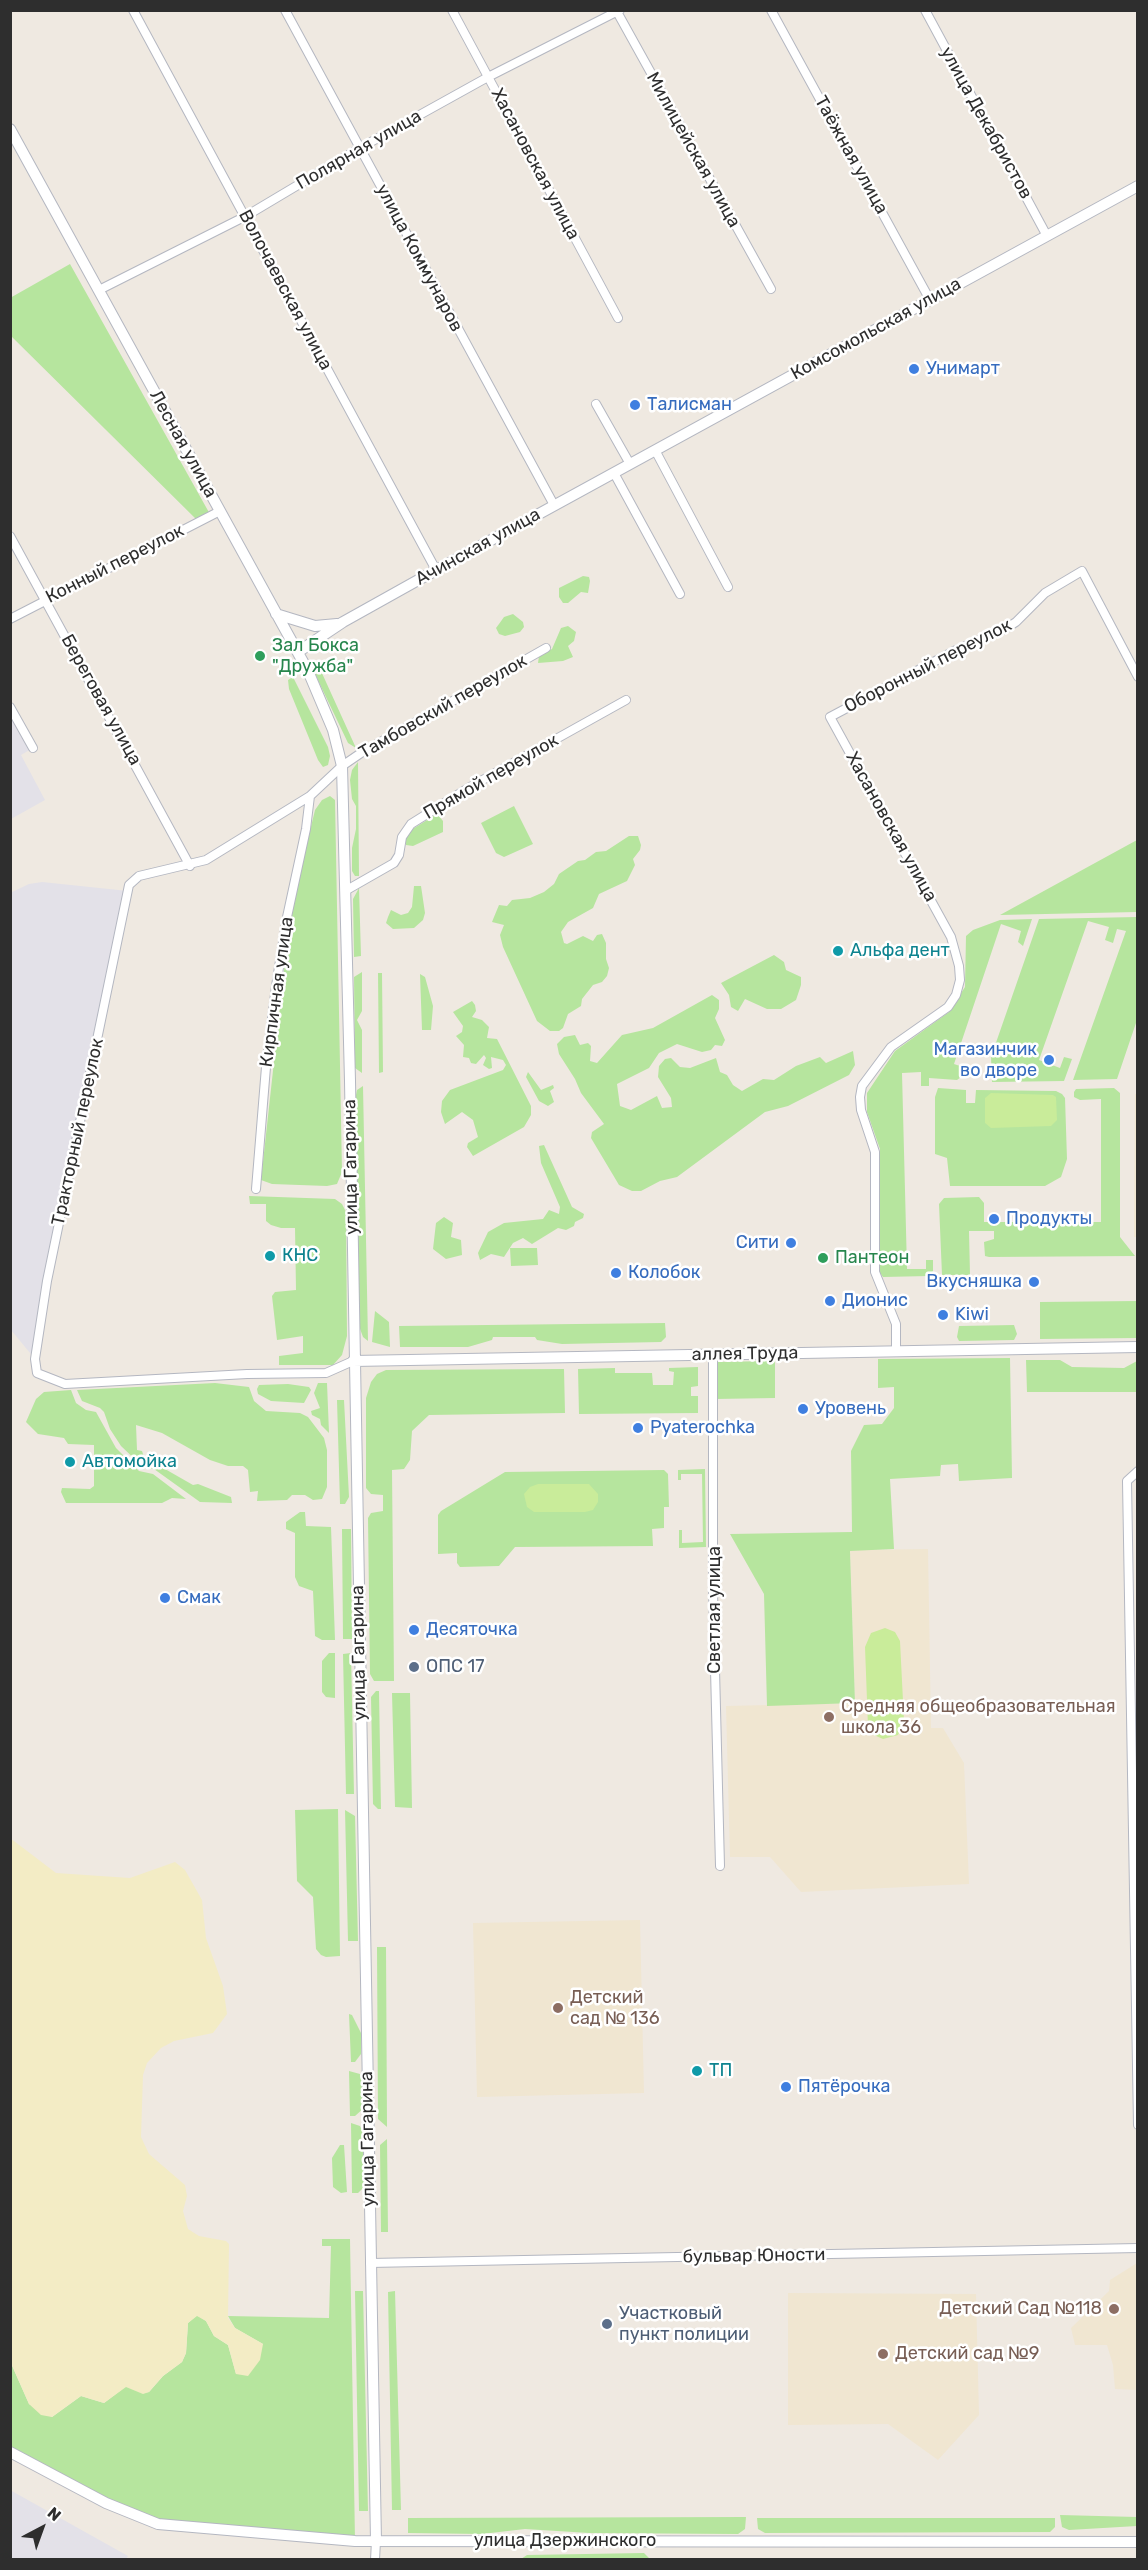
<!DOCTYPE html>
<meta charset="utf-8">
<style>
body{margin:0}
#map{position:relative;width:1148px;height:2570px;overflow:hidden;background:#efe9e1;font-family:Rubik,sans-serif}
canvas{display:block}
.frame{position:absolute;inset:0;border:12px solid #2e2e2e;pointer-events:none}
.north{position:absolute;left:12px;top:2498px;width:60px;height:60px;-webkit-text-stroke:4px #fff;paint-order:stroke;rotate:41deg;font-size:16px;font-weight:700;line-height:24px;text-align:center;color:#2e2e2e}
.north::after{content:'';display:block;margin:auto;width:21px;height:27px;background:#2e2e2e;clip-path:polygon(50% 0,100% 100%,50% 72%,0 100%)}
</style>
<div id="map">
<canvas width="1148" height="2570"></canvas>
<div class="frame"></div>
<div class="north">N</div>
</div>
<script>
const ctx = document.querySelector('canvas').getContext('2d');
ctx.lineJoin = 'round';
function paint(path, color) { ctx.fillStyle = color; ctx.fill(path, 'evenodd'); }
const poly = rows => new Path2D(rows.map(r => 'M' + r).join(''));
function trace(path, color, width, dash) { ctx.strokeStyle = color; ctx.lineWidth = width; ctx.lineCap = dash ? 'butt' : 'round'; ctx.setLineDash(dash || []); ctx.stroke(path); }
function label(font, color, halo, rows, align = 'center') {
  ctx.font = font + ' Rubik,sans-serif'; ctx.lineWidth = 5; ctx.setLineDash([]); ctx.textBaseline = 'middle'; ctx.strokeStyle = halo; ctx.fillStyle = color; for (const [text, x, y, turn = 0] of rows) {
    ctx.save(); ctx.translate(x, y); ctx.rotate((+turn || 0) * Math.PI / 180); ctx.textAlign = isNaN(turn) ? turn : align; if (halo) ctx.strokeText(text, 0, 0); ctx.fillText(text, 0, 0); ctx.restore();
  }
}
paint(poly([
 [10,707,33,748,21,755,45,800,11,819],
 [42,882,128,891,35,1359,11,1330,10,893,29,884],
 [10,2490,128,2556,126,2559,11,2559]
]), '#e3e1e8');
paint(poly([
 [1135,1094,1137,1094,1138,1237,1134,1237],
 [928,1549,931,1728,943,1728,964,1763,969,1884,801,1892,770,1857,730,1857,726,1706,855,1703,850,1550],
 [640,1920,644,2093,477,2097,473,1923],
 [1137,2263,1137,2390,1115,2389,1113,2365,1107,2345,1075,2345,1071,2328,1109,2291,1110,2280],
 [788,2293,976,2294,979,2415,938,2460,888,2424,788,2425]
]), '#f0e6d1');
paint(poly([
 [70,264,211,516,199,522,11,336,10,298],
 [583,576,589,577,590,581,588,593,581,592,568,603,563,603,559,597,559,588],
 [513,614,523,622,524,627,520,632,505,636,499,634,496,628,499,624,504,617],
 [568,626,576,632,574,641,568,646,573,657,563,661,538,663,539,656,552,649,561,628],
 [321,671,356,748,348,743,315,674],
 [293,677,328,747,330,756,328,765,323,767,318,760,289,689,288,680],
 [358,762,359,876,355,876,352,871,352,848,356,829,356,806,352,799,350,780,352,770],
 [330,796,335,800,342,1172,337,1184,327,1186,272,1184,261,1180,287,943,296,889,315,810,322,800],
 [514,806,533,844,504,857,496,853,481,823],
 [437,814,443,821,443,832,413,846,406,845,406,839,411,830],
 [629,836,638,836,641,845,640,850,633,859,635,865,627,881,599,894,593,908,568,922,561,932,564,943,567,944,583,936,593,941,597,935,602,934,606,943,606,959,609,968,607,976,602,982,593,985,582,999,581,1006,568,1014,563,1028,559,1031,550,1031,537,1021,503,947,500,935,504,925,492,922,494,917,499,905,507,906,512,900,530,898,544,892,554,884,559,874,578,861,585,860,596,852,606,851],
 [1137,840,1137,912,1000,915],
 [414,886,421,886,425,913,423,920,414,928,393,929,386,923,388,917,391,910,401,915,408,913,412,907],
 [359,888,361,956,354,957,353,899],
 [1137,917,1137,1020,1117,1079,1073,1080,1126,931,1117,929,1113,943,1105,940,1109,927,1088,921,1039,1060,1060,1068,1064,1057,1072,1059,1064,1081,992,1082,991,1057,1039,919],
 [1032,919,1023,946,1018,942,1021,931,1001,924,954,1064,963,1067,961,1077,957,1080,929,1078,929,1086,921,1086,921,1072,902,1073,907,1269,926,1269,926,1260,933,1260,933,1271,929,1276,883,1277,880,1273,880,1149,867,1112,867,1093,895,1051,949,1012,965,987,966,936,973,930,1000,920],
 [774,955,784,962,786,970,801,977,801,985,796,1000,781,1009,767,1009,745,999,738,1011,731,1007,729,995,721,983],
 [362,972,362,1011,357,1020,362,1030,362,1073,355,1068,354,977],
 [378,973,382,973,383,1072,379,1073],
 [420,974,425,977,433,1006,431,1030,422,1030],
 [712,995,719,1000,719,1009,715,1018,725,1040,722,1046,715,1045,711,1050,702,1052,677,1044,659,1053,649,1068,617,1084,620,1106,631,1110,657,1096,662,1108,672,1107,671,1098,658,1077,659,1066,665,1059,671,1058,680,1067,690,1068,716,1058,720,1072,727,1075,733,1085,742,1091,763,1079,774,1080,796,1066,820,1057,826,1063,853,1051,855,1065,849,1075,788,1106,765,1112,677,1177,660,1181,641,1191,632,1191,619,1185,591,1138,592,1132,604,1124,581,1093,575,1079,559,1054,557,1044,564,1037,575,1035,580,1045,588,1043,591,1046,590,1061,597,1063,622,1035,653,1028],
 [472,1001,475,1005,476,1011,472,1017,482,1020,489,1027,487,1038,497,1039,531,1106,531,1115,524,1127,473,1156,467,1147,468,1143,478,1137,473,1120,462,1112,445,1124,441,1112,442,1101,450,1090,503,1070,506,1065,503,1060,491,1057,492,1068,489,1069,483,1065,486,1058,484,1055,476,1064,471,1063,469,1058,463,1057,464,1045,456,1036,462,1032,463,1026,453,1012],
 [528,1072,541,1090,553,1085,554,1088,550,1091,554,1102,548,1106,539,1101,526,1077],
 [363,1086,368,1341,363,1337,359,1326,356,1095,357,1090],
 [938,1088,966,1090,966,1103,975,1103,976,1090,1056,1091,1062,1094,1065,1098,1067,1159,1061,1177,1045,1186,950,1186,947,1158,935,1154,935,1097],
 [1114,1088,1120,1093,1120,1237,1135,1256,989,1257,985,1256,984,1242,994,1239,994,1231,969,1231,970,1275,942,1275,939,1204,944,1198,979,1197,984,1203,984,1222,1101,1222,1101,1099,1080,1100,1074,1097,1074,1092,1076,1089],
 [544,1145,572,1207,584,1214,583,1218,575,1222,574,1226,566,1230,558,1228,532,1244,523,1238,513,1243,504,1257,491,1254,480,1260,478,1253,488,1232,504,1223,543,1219,549,1210,559,1214,560,1207,541,1163,539,1146],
 [249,1196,335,1199,342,1204,346,1212,347,1336,342,1355,333,1365,279,1365,279,1356,303,1353,303,1336,277,1340,272,1296,275,1292,296,1290,295,1228,281,1228,271,1225,266,1221,266,1204,250,1204],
 [444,1217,453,1223,451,1237,461,1240,462,1255,446,1259,433,1249,436,1223],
 [510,1248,537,1248,538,1265,511,1266],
 [1137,1301,1137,1338,1040,1339,1040,1302],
 [375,1311,389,1322,390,1347,372,1342],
 [665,1323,666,1337,661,1342,562,1344,537,1340,535,1337,493,1337,492,1340,468,1347,400,1347,399,1326],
 [1014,1325,1017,1334,1014,1340,959,1341,957,1337,959,1326],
 [1010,1358,1012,1478,959,1481,958,1464,941,1465,940,1476,890,1479,894,1549,850,1551,855,1703,767,1706,764,1594,730,1534,852,1532,851,1451,864,1425,882,1424,894,1408,894,1387,878,1388,878,1359],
 [1026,1360,1060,1360,1072,1367,1124,1368,1137,1361,1137,1392,1027,1392],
 [775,1361,775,1398,715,1399,715,1362],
 [698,1367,698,1386,691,1387,691,1396,698,1396,698,1413,579,1414,578,1369,615,1368,615,1373,652,1373,653,1385,673,1385,674,1372,669,1371,669,1368],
 [564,1369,565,1413,429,1415,412,1431,410,1460,404,1469,392,1470,394,1681,374,1681,370,1674,368,1518,371,1513,383,1511,383,1495,371,1494,366,1488,366,1398,371,1382,377,1374,386,1370],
 [215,1383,249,1387,254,1401,266,1411,300,1413,308,1417,324,1438,327,1450,327,1487,322,1499,313,1500,305,1495,292,1495,287,1500,257,1501,258,1491,250,1492,248,1470,243,1466,228,1466,210,1460,162,1433,136,1425,137,1450,142,1451,144,1457,193,1485,198,1484,231,1497,232,1503,200,1502,154,1469,143,1467,121,1446,110,1429,104,1412,100,1408,82,1401,77,1390],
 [318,1383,327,1383,329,1433,321,1425,320,1419,312,1415,311,1411,320,1408,314,1393],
 [288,1384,309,1387,311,1390,304,1403,271,1401,258,1394,257,1389,259,1385],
 [71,1390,76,1403,86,1410,96,1412,116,1448,139,1471,153,1474,186,1499,172,1498,162,1503,66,1503,61,1492,62,1488,90,1489,94,1486,94,1445,68,1444,64,1438,38,1434,26,1422,36,1399,44,1392],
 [337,1400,344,1400,349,1497,345,1504,340,1504],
 [705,1469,706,1547,679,1548,679,1530,682,1530,682,1543,703,1542,702,1474,681,1474,681,1480,678,1480,678,1470],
 [664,1470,668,1474,669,1507,664,1507,664,1528,652,1529,653,1546,515,1547,499,1566,460,1567,457,1563,457,1553,438,1554,438,1515,441,1511,505,1472],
 [300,1512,305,1512,306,1526,331,1527,335,1640,322,1640,315,1636,313,1591,299,1586,295,1577,295,1533,286,1529,286,1522],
 [342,1529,351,1529,352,1639,343,1639],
 [329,1653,335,1653,335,1698,326,1697,322,1692,322,1661],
 [351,1653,354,1794,346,1794,343,1654],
 [376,1691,379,1691,381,1809,378,1809,373,1804,371,1697],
 [392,1693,410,1693,412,1808,395,1807],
 [338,1809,340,1956,326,1957,321,1955,316,1949,313,1897,297,1881,295,1810],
 [345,1810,355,1816,358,1941,348,1941],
 [377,1947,386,1947,387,2127,378,2119],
 [349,2014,352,2015,361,2033,361,2054,355,2062,351,2062],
 [349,2071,360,2074,363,2080,364,2108,355,2116,350,2116],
 [351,2123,360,2126,363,2132,364,2187,358,2193,352,2193],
 [387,2139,388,2232,381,2232,380,2145],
 [340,2145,344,2145,347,2192,341,2193,333,2187,332,2158],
 [322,2239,350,2239,355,2541,158,2524,11,2452,10,2361,29,2404,52,2417,81,2396,104,2403,126,2386,143,2393,149,2392,163,2376,182,2362,186,2353,188,2323,197,2315,206,2321,214,2336,228,2345,236,2374,263,2344,235,2328,228,2316,329,2318,331,2246,322,2246],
 [355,2291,363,2291,368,2511,359,2511],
 [395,2291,401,2510,392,2510,388,2292],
 [1060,2515,1137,2517,1137,2526,1069,2530,1062,2527],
 [746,2517,745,2529,738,2534,589,2533,525,2529,482,2534,408,2533,408,2518],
 [757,2518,1055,2518,1055,2527,1050,2532,765,2533,758,2529],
 [644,2553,650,2559,521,2559,527,2555]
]), '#b6e59e');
paint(poly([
 [10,1838,56,1873,130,1878,175,1862,185,1870,202,1900,206,1938,223,1986,227,2014,213,2033,174,2041,161,2048,147,2063,143,2075,141,2137,149,2154,185,2185,187,2196,183,2211,188,2229,199,2236,226,2241,229,2244,228,2318,235,2328,263,2344,260,2360,248,2376,236,2374,228,2345,214,2336,206,2321,197,2316,188,2323,186,2353,182,2362,163,2376,149,2392,143,2394,126,2387,104,2403,81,2396,52,2417,41,2415,29,2404,10,2361]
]), '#f3ecc5');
paint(poly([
 [991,1093,1053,1095,1056,1097,1057,1120,1051,1126,991,1128,985,1123,985,1098],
 [538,1484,589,1484,598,1494,598,1502,593,1510,585,1512,534,1512,527,1507,524,1494,530,1487],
 [885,1628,895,1632,900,1641,904,1721,898,1735,883,1739,874,1735,868,1727,865,1647,871,1633]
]), '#c9ec9a');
const street = poly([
 [133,10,436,570],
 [285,10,554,505],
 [452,10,618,318],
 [616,10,771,289],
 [771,10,930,300],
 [925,10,1047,236],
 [99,290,246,216,360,148,488,77,620,10],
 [596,404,630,464],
 [655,450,728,587],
 [614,473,680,594],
 [10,536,190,866],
 [10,619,220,511],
 [10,707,33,748],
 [345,891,394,863,399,855,402,837,411,824,470,787,626,700],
 [256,1189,266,1067,276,986,287,917,306,829,310,796],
 [896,1351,896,1324,875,1272,875,1152,861,1110,860,1097,862,1086,891,1047,948,1007,956,995,960,980,959,966,951,937,830,717,956,650,1005,629,1016,622,1045,593,1082,571,1138,677],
 [713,1354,713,1591,720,1866],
 [353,1361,326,1373,247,1374,65,1384,37,1373,35,1359,47,1281,129,885,139,876,206,860,310,796,342,766,361,753,546,648],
 [1138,1471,1127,1481,1138,2125],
 [370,2263,1138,2248],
 [375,2560,376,2541]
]);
const secondary = poly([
 [10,129,308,671,333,730,342,766,350,1081,376,2541],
 [276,614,315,626,337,624],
 [298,652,343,622,420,579,1138,186],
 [353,1361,1138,1347],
 [10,2452,106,2503,158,2524,355,2541,1138,2542]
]);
trace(street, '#b4b7c1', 10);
trace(secondary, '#b4b7c1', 12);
trace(street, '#fff', 8);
trace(secondary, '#fff', 10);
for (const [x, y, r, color] of [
 [914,369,6,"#3f7fe0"],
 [635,405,6,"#3f7fe0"],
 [260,656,6,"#2e9e5b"],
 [838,951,6,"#0f9aa8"],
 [1049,1060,6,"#3f7fe0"],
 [994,1219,6,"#3f7fe0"],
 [791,1243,6,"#3f7fe0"],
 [270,1256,6,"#0f9aa8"],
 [823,1258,6,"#2e9e5b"],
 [616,1273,6,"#3f7fe0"],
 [1034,1282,6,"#3f7fe0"],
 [830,1301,6,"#3f7fe0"],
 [943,1315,6,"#3f7fe0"],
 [803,1409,6,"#3f7fe0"],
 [638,1428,6,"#3f7fe0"],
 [70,1462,6,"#0f9aa8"],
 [165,1598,6,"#3f7fe0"],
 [414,1630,6,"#3f7fe0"],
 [414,1667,6,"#5c6f8a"],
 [829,1717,6,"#8d6e63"],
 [558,2008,6,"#8d6e63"],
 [697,2071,6,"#0f9aa8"],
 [786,2087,6,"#3f7fe0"],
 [1114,2309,6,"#8d6e63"],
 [607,2324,6,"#5c6f8a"],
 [883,2354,6,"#8d6e63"]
]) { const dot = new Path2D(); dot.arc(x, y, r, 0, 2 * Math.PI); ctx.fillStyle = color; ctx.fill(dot); trace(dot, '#fff', 2); }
label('18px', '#2e2e2e', '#fff', [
 ["улица Декабристов",986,123,61],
 ["Полярная улица",359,150,-30],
 ["Милицейская улица",693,150,61],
 ["Таёжная улица",851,155,61],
 ["Хасановская улица",535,164,62],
 ["улица Коммунаров",419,258,62],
 ["Волочаевская улица",285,290,62],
 ["Комсомольская улица",876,329,-29],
 ["Лесная улица",183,444,61],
 ["Ачинская улица",478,547,-29],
 ["Конный переулок",115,564,-27],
 ["Оборонный переулок",928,666,-27],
 ["Береговая улица",101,700,61],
 ["Тамбовский переулок",443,707,-30],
 ["Прямой переулок",491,777,-30],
 ["Хасановская улица",891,827,61],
 ["Кирпичная улица",277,992,-82],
 ["Тракторный переулок",78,1132,-78],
 ["улица Гагарина",351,1167,-91],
 ["аллея Труда",745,1354,-1],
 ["Светлая улица",715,1610,-90],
 ["улица Гагарина",359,1653,-91],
 ["улица Гагарина",368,2139,-91],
 ["бульвар Юности",754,2256,-1],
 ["улица Дзержинского",565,2541]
]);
label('18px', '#366cbe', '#fff', [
 ["Унимарт",926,369],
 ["Талисман",647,405],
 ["Магазинчик",1037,1050,"right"],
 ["во дворе",1037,1071,"right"],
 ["Продукты",1006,1219],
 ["Сити",779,1243,"right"],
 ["Колобок",628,1273],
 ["Вкусняшка",1022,1282,"right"],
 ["Дионис",842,1301],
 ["Kiwi",955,1315],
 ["Уровень",815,1409],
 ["Pyaterochka",650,1428],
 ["Смак",177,1598],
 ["Десяточка",426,1630],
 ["Пятёрочка",798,2087]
], 'left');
label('18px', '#27864d', '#fff', [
 ["Зал Бокса",272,646],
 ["\"Дружба\"",272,667],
 ["Пантеон",835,1258]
], 'left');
label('18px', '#0d838f', '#fff', [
 ["Альфа дент",850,951],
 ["КНС",282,1256],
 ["Автомойка",82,1462],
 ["ТП",709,2071]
], 'left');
label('18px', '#4e5e75', '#fff', [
 ["ОПС 17",426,1667],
 ["Участковый",619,2314],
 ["пункт полиции",619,2335]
], 'left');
label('18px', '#785e54', '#fff', [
 ["Средняя общеобразовательная",841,1707],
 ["школа 36",841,1728],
 ["Детский",570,1998],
 ["сад № 136",570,2019],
 ["Детский Сад №118",1102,2309,"right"],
 ["Детский сад №9",895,2354]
], 'left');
</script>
